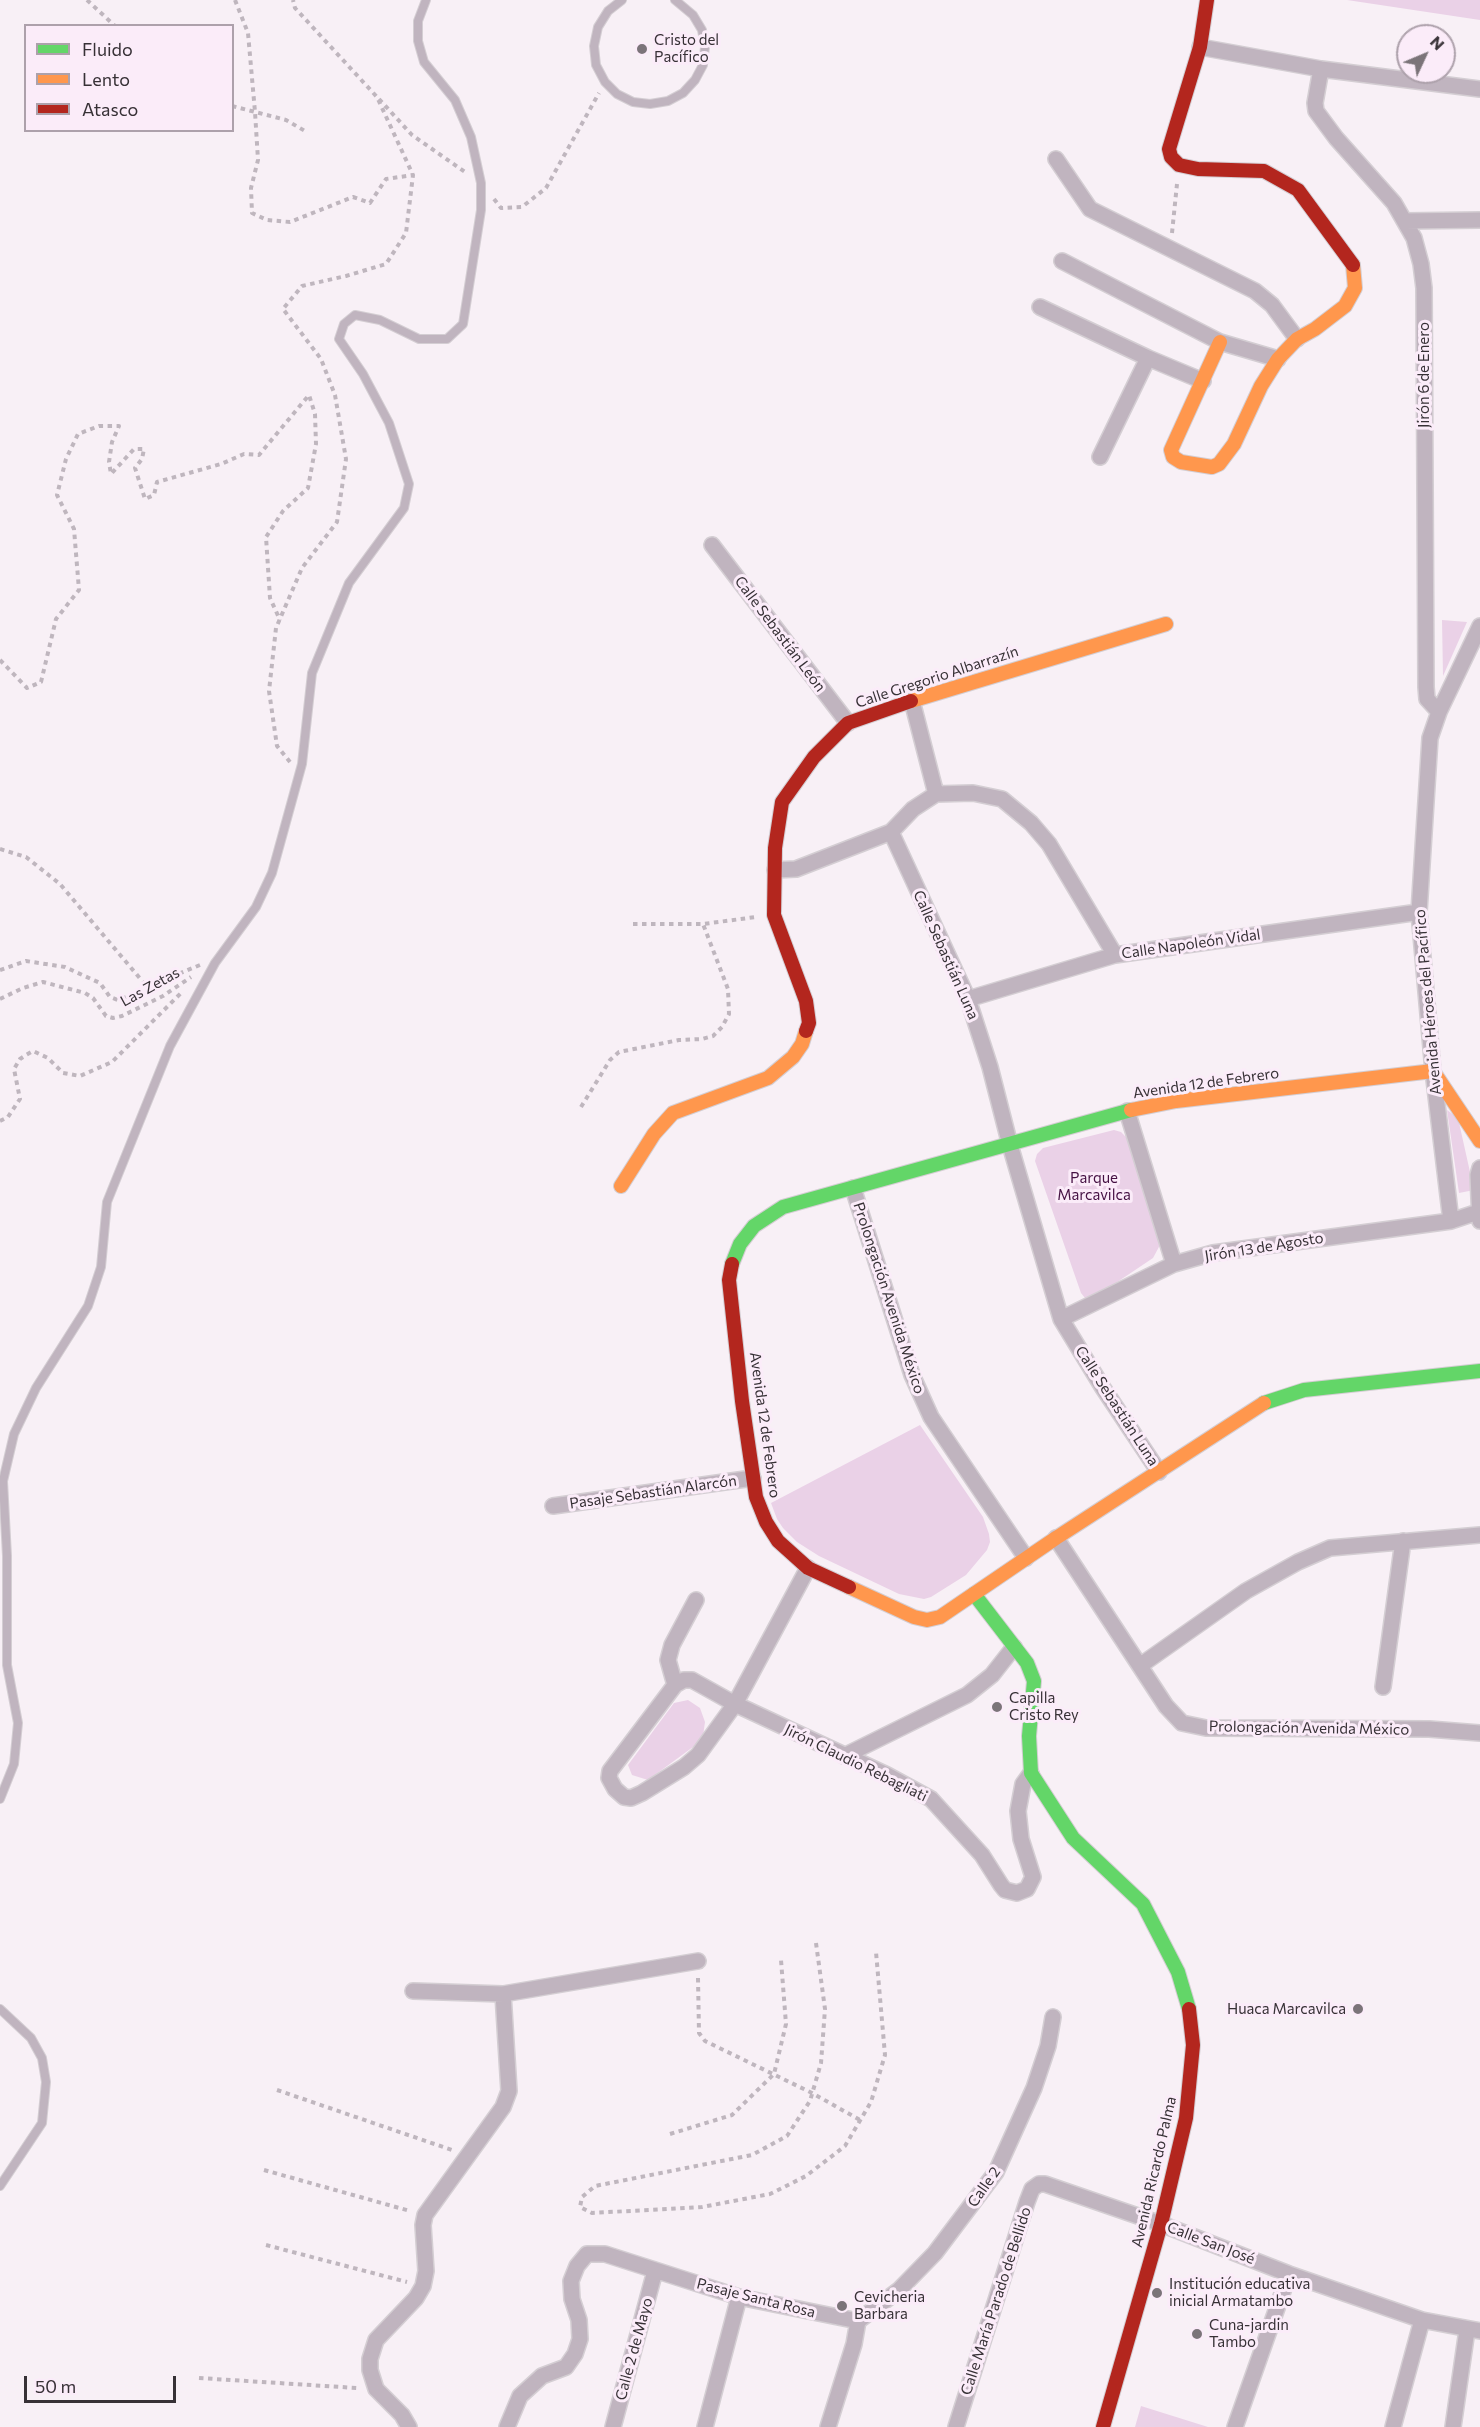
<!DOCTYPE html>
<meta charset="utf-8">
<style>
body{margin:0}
#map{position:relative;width:1480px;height:2427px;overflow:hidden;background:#f8f0f6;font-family:Commissioner,sans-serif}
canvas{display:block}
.legend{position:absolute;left:24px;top:24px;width:210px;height:108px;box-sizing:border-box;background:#fbecf9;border:2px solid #ada1ab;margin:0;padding:8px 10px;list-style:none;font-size:18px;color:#373136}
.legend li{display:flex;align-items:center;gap:12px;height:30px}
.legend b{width:30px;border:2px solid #ada1ab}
.north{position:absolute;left:1396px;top:24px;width:60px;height:60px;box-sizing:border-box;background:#fbecf9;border:2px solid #ada1ab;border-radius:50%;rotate:46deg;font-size:16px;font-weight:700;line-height:24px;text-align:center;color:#373136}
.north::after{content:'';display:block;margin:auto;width:21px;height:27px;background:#7b7479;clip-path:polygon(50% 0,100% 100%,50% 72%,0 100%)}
.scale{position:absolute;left:24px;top:2376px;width:152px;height:27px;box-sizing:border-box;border:3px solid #373136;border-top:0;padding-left:8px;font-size:18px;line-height:21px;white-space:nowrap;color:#373136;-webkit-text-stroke:4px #fbecf9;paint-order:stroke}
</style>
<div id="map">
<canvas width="1480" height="2427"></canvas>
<ul class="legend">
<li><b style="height:8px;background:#63d668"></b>Fluido</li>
<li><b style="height:8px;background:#ff974d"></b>Lento</li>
<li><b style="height:8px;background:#b3261e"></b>Atasco</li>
</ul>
<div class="north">N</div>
<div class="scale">50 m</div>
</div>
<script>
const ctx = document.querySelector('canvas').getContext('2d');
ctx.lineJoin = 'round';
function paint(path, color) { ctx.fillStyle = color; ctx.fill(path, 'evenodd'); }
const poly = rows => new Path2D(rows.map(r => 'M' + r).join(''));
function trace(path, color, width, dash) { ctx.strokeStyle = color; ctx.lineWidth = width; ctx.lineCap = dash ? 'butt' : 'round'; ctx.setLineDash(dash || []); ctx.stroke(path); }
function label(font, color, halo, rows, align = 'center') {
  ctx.font = font + ' Commissioner,sans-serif'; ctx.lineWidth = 6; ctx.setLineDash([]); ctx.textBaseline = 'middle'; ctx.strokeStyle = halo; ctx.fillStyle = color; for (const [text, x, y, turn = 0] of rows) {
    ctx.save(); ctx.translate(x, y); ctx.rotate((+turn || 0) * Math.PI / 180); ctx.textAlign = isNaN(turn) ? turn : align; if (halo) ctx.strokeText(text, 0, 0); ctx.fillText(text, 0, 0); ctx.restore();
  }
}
paint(poly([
 [1347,0,1480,0,1480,20],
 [1442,620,1467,622,1443,676],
 [1447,1110,1458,1118,1474,1190,1459,1193],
 [1114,1130,1121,1132,1128,1139,1160,1245,1153,1258,1092,1299,1085,1298,1081,1293,1035,1161,1037,1154,1043,1148],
 [920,1425,983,1517,989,1534,990,1542,987,1550,966,1575,931,1597,924,1599,899,1594,819,1556,797,1542,783,1528,777,1519,771,1503],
 [688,1700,700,1708,705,1722,703,1736,693,1747,648,1780,632,1775,628,1765,674,1703],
 [1141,2406,1208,2427,1135,2427]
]), '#ead1e7');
const lane = poly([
 [622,0,608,11,598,27,594,46,596,65,605,82,617,94,633,102,650,104,668,101,683,93,695,80,703,65,705,47,702,30,693,15,675,0],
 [0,1799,14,1764,18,1723,7,1665,7,1556,3,1481,14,1434,36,1388,88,1306,101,1267,107,1202,170,1046,215,963,256,907,272,873,302,764,312,673,349,583,404,508,409,484,389,423,363,374,339,339,344,324,355,315,380,320,419,339,447,339,463,324,481,210,481,183,471,137,455,100,424,62,418,41,418,21,426,0],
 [0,2009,31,2038,42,2058,46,2082,42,2123,0,2186]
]);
const street = poly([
 [1200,47,1321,69,1480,89],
 [1321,69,1315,103,1316,111,1336,138,1394,203,1414,238,1421,264,1424,288,1426,687,1427,699,1439,712],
 [1056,159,1090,209,1255,291,1272,305,1297,339],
 [1405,221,1480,220],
 [1062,261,1220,342,1278,359],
 [1040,307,1148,358,1203,381],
 [1100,457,1148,358],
 [712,545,848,723],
 [912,701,936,794],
 [891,832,968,999,990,1067,1010,1145,1061,1319,1103,1388,1159,1472],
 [891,832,913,809,936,794,973,793,1002,799,1031,823,1049,844,1115,955],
 [775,870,796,869,891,832],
 [968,999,1115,955,1419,912],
 [1127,1111,1174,1264],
 [1480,1168,1478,1175,1480,1221],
 [853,1188,912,1375,931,1417,1026,1558],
 [1451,1221,1433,1071,1419,912,1430,738,1439,712,1480,626],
 [1061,1319,1174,1264,1213,1253,1451,1221,1478,1212],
 [553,1506,753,1478],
 [1056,1538,1166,1706,1182,1723,1206,1728,1429,1729,1480,1733],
 [808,1568,735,1704,698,1755,684,1767,642,1793,631,1798,624,1797,615,1789,609,1778,610,1771,675,1685,684,1680,692,1680,735,1704,887,1775,931,1799,982,1855,1001,1885,1005,1890,1017,1893,1027,1889,1033,1877,1021,1839,1018,1811,1023,1784,1031,1773],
 [1141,1665,1246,1591,1298,1562,1330,1548,1480,1535],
 [675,1685,668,1660,672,1645,696,1600],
 [1383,1687,1403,1541],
 [844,1756,967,1695,992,1675,1014,1647],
 [413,1991,503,1994,698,1961],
 [858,2321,899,2290,935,2253,996,2172,1034,2088,1048,2046,1053,2017],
 [409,2427,402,2415,376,2389,370,2370,370,2359,376,2340,416,2298,423,2286,426,2271,423,2225,425,2215,503,2107,509,2091,503,1994],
 [507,2427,520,2396,542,2376,566,2367,575,2354,580,2339,579,2320,572,2299,571,2281,577,2266,587,2254,605,2254,739,2297,858,2321],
 [613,2427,655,2271],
 [705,2427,739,2297],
 [828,2427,854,2344,858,2321],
 [956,2427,1027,2202,1032,2189,1039,2184,1045,2184,1161,2224,1289,2274,1422,2320,1480,2331],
 [1235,2427,1289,2274],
 [1393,2427,1422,2320],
 [1453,2427,1467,2330]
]);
const fast = poly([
 [732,1264,740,1244,754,1226,783,1207,1131,1110],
 [1264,1403,1304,1390,1480,1371],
 [974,1594,1027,1663,1034,1681,1029,1736,1031,1773,1073,1838,1143,1904,1178,1972,1189,2009]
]);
const slow = poly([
 [1220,342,1171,450,1173,457,1181,462,1212,467,1219,464,1234,444,1261,386,1278,359,1297,339,1315,329,1345,306,1355,288,1353,265],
 [911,701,1166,624],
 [1131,1110,1176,1101,1433,1071,1480,1141],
 [621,1186,654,1134,673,1113,768,1078,793,1057,802,1044,806,1031],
 [849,1587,914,1617,927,1620,940,1617,1056,1538,1264,1403]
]);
const jam = poly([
 [1207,0,1200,47,1169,149,1171,157,1179,165,1198,169,1264,171,1298,190,1353,265],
 [806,1031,809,1023,806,1001,774,915,775,848,782,802,814,757,848,723,911,701],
 [732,1264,729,1280,742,1401,756,1497,766,1522,778,1541,808,1568,849,1587],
 [1103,2427,1161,2224,1186,2118,1193,2045,1189,2009]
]);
trace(lane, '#d4ced3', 10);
trace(street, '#d4ced3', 18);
trace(fast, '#d4ced3', 16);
trace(slow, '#d4ced3', 16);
trace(jam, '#d4ced3', 16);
trace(poly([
 [87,0,115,26],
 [235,0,248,33,255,112,258,160,251,188,252,213,267,220,290,222,353,197,370,203,386,179,413,175],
 [379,99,412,135,465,172],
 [232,106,286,120,305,131],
 [494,199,501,208,522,207,546,188,599,93],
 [1172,233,1177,184],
 [0,660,27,688,41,682,56,619,79,590,74,529,57,495,66,459,78,434,99,426,119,426,112,442,109,462,111,474,134,449,144,449,142,459,135,468,145,499,154,495,157,482,221,464,244,454,259,455,309,395,315,414,316,444,308,488,283,511,266,537,270,598,280,620],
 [290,762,277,746,269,691,276,628,302,568,337,522,346,459,335,395,321,359,283,309,302,286,346,276,386,264,406,233,413,175,377,97,295,8,293,0],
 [0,849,26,857,60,884,149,989],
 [633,924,703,924,756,917],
 [0,970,26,961,65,967,100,983,110,997,118,1000,149,989,171,977,200,965],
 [0,999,23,988,43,982,85,993,93,998,106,1016,113,1018,122,1016,163,996,191,977],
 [581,1107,610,1060,619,1052,679,1040,702,1039,713,1036,722,1027,729,1014,728,989,703,924],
 [0,1121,8,1117,20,1099,14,1069,20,1059,26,1055,33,1051,48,1058,63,1073,80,1076,112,1062,183,991],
 [816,1943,825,2009,821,2063,810,2101,787,2136,752,2155,595,2186,582,2197,580,2207,592,2213,702,2207,770,2194,806,2176,845,2146,871,2102,885,2055,876,1952],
 [698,1978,699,2033,705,2041,812,2093,860,2120],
 [277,2090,452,2150],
 [670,2134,732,2115,774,2074,786,2024,781,1960],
 [264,2170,410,2211],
 [266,2245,407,2282],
 [199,2378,357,2388]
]), '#bfb6be', 4, [4.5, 4.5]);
trace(lane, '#c0b4bf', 8);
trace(street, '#c0b4bf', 15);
trace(fast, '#63d668', 14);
trace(slow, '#ff974d', 14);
trace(jam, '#b3261e', 14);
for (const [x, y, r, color] of [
 [642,49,6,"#7b7479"],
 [997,1707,6,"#7b7479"],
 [1358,2009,6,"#7b7479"],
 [1157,2293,6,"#7b7479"],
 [842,2306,6,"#7b7479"],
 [1197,2334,6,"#7b7479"]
]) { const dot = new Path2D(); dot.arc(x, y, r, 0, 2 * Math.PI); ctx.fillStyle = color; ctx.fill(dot); trace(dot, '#fbecf9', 2); }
label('15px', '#373136', '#fbecf9', [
 ["Cristo del",654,40],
 ["Pacífico",654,57],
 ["Capilla",1009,1698],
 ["Cristo Rey",1009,1715],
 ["Huaca Marcavilca",1346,2009,"right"],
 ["Institución educativa",1169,2284],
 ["inicial Armatambo",1169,2301],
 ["Cevicheria",854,2297],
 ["Barbara",854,2314],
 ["Cuna-jardin",1209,2325],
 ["Tambo",1209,2342]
], 'left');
label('15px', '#373136', '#fbecf9', [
 ["Jirón 6 de Enero",1424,375,-90],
 ["Calle Sebastián León",780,634,53],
 ["Calle Gregorio Albarrazín",937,677,-18],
 ["Calle Napoleón Vidal",1191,944,-8],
 ["Calle Sebastián Luna",946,955,66],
 ["Las Zetas",150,987,-29],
 ["Avenida Héroes del Pacífico",1428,1002,-95],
 ["Avenida 12 de Febrero",1206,1083,-8],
 ["Jirón 13 de Agosto",1264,1247,-9],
 ["Prolongación Avenida México",889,1298,72],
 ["Calle Sebastián Luna",1117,1406,57],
 ["Avenida 12 de Febrero",765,1425,82],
 ["Pasaje Sebastián Alarcón",653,1492,-8],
 ["Prolongación Avenida México",1309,1728,1],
 ["Jirón Claudio Rebagliati",856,1763,26],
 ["Avenida Ricardo Palma",1154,2172,-77],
 ["Calle 2",984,2187,-55],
 ["Calle San José",1211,2243,21],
 ["Pasaje Santa Rosa",756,2298,14],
 ["Calle María Parado de Bellido",996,2301,-72],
 ["Calle 2 de Mayo",634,2349,-75]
]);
label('15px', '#451143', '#fbecf9', [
 ["Parque",1094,1178],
 ["Marcavilca",1094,1195]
]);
</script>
